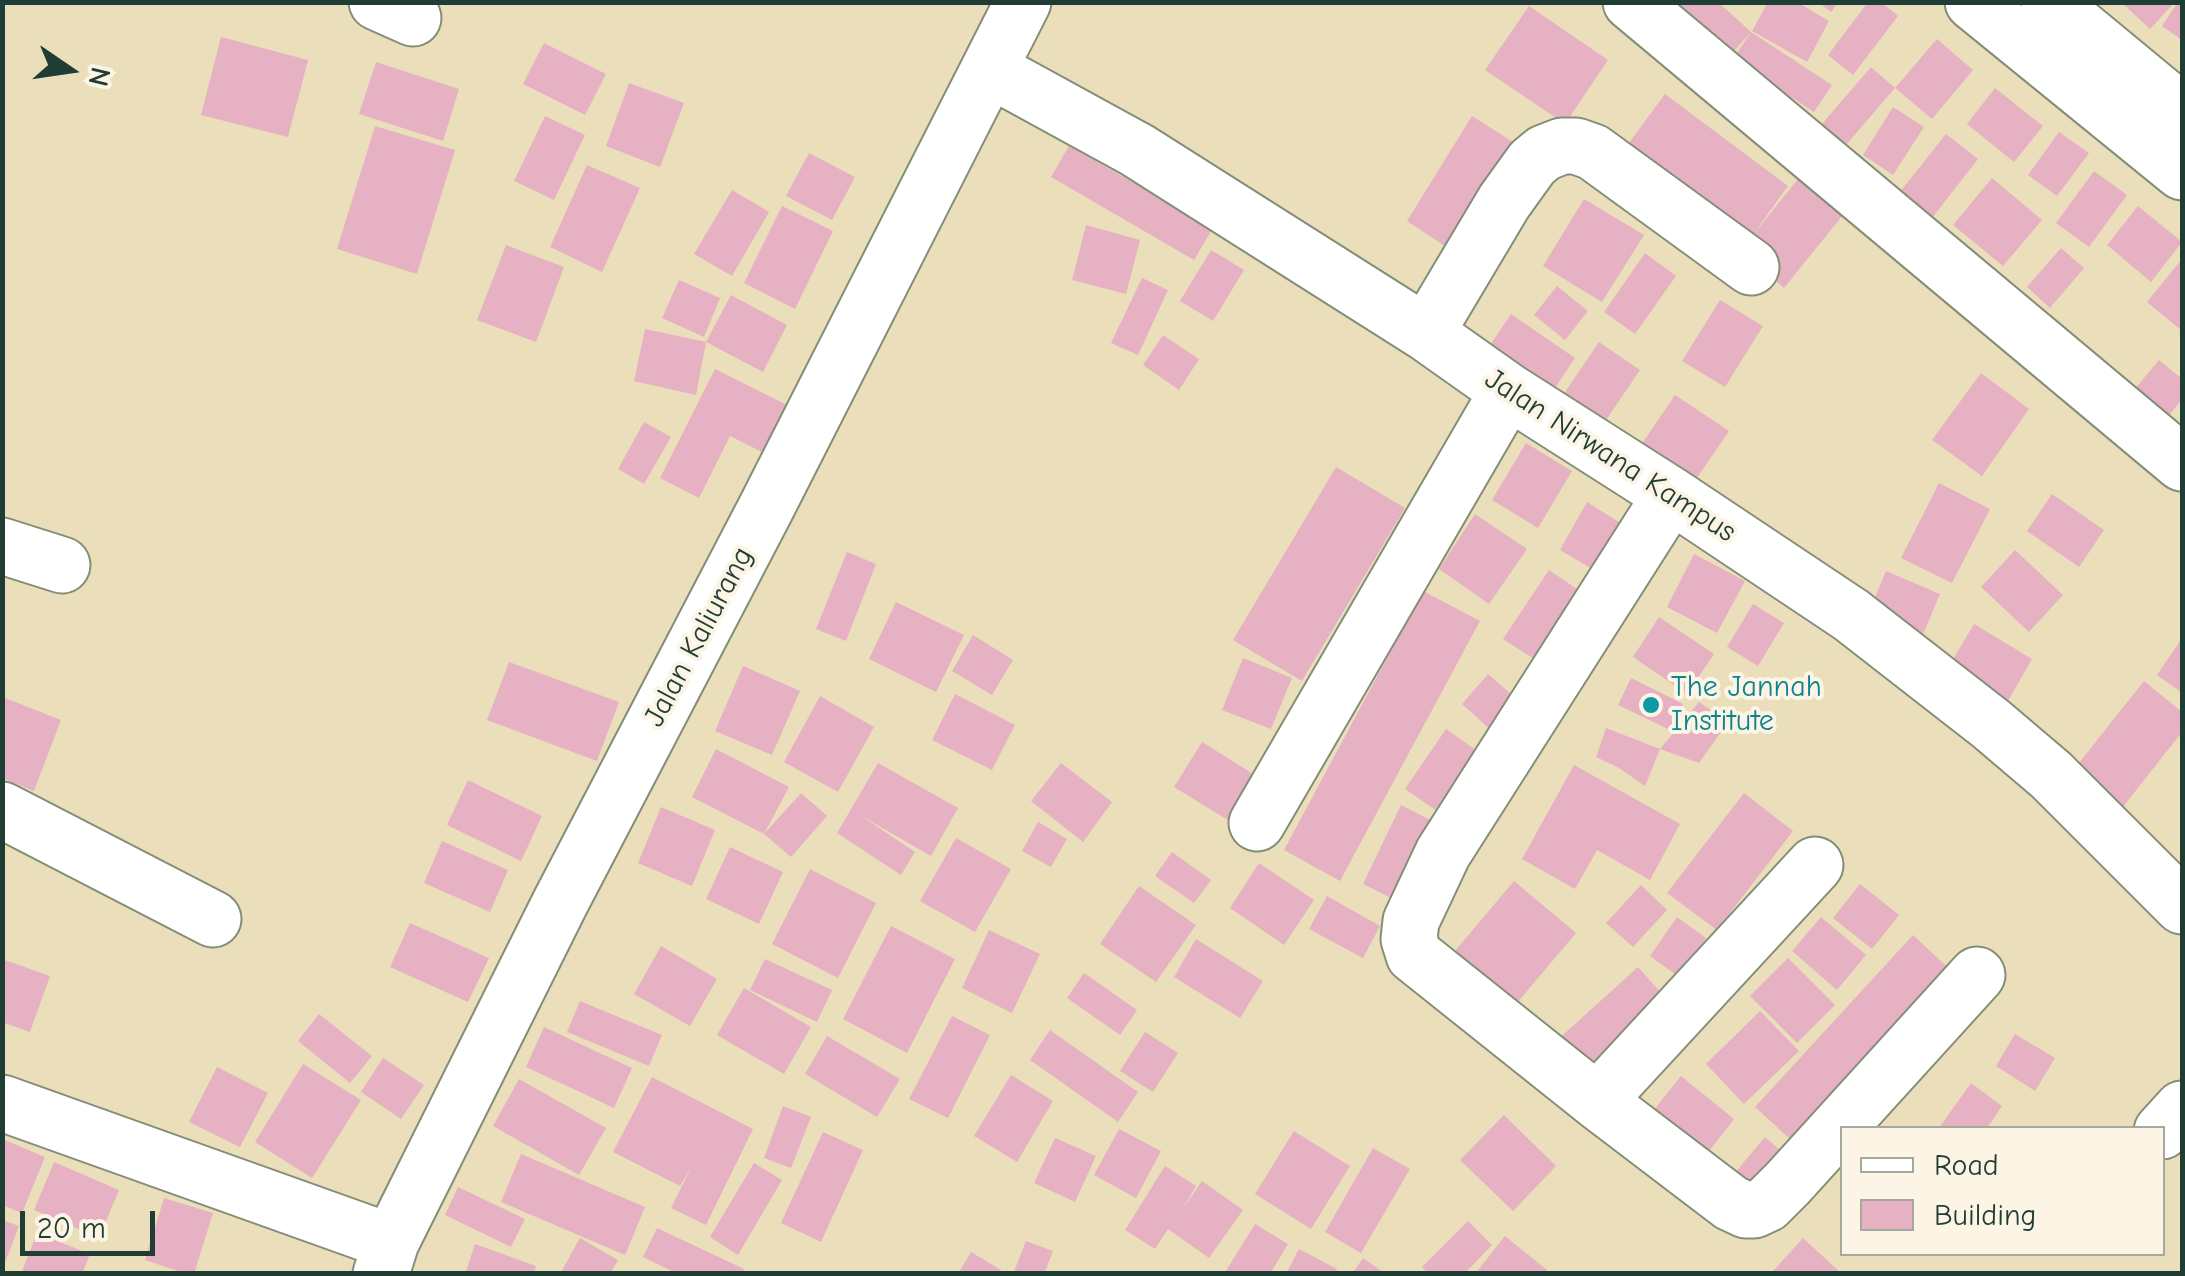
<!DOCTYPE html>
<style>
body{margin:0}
#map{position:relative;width:2185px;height:1276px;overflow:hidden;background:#eadfba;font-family:"Comic Neue",sans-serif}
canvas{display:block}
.frame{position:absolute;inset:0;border:5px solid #1f3d34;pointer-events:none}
.legend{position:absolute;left:1840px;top:1126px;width:325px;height:130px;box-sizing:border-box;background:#fcf5e5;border:2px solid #a4ab9e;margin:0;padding:12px 18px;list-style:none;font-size:30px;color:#1f3d34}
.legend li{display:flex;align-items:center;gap:20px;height:50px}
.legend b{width:50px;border:2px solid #a4ab9e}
.north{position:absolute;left:20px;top:20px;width:100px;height:100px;-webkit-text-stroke:8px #fcf5e5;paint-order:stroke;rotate:103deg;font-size:28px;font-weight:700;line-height:40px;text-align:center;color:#1f3d34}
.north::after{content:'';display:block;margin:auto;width:35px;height:45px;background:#1f3d34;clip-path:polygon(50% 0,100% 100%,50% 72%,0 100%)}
.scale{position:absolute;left:20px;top:1211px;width:135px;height:45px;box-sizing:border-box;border:5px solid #1f3d34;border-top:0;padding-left:12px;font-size:30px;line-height:35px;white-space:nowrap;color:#1f3d34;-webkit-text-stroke:8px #fcf5e5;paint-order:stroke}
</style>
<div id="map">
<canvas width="2185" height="1276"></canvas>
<div class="frame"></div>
<ul class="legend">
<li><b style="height:12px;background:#fff"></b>Road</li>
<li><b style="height:28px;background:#e6b1c2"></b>Building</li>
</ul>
<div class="north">N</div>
<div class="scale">20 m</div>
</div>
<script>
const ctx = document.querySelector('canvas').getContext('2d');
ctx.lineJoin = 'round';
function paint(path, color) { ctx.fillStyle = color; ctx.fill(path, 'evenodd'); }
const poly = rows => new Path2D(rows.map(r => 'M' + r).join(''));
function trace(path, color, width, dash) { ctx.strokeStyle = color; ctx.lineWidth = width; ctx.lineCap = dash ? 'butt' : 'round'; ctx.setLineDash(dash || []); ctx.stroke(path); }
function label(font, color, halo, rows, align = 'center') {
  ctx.font = font + ' "Comic Neue",sans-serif'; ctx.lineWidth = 8; ctx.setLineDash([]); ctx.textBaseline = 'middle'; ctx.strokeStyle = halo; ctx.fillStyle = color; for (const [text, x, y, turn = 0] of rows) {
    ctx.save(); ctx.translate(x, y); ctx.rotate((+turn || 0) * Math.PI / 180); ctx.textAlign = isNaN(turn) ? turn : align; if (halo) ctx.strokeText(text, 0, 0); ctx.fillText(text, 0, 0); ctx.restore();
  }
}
paint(poly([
 [1674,2,1718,2,1751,32,1832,85,1814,112,1733,59,1751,32,1731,54],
 [1768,2,1797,2,1829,21,1807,62,1752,31],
 [1818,2,1839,2,1831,12],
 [1868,2,1881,2,1898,16,1853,75,1828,55],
 [2121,2,2175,2,2150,29],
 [2178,2,2182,2,2182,40,2162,26],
 [1529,6,1608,60,1565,124,1485,70],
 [221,37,308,60,288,137,201,115],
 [1937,39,1973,70,1932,119,1895,88,1845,146,1821,125,1871,67,1895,88],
 [544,43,606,74,585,115,523,84],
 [376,62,459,89,443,141,359,114],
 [629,83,684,103,660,167,606,146],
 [1995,88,2043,126,2014,162,1967,124],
 [1665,94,1788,186,1752,236,1798,179,1843,215,1784,288,1740,251,1617,159],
 [1893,107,1924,127,1893,175,1863,155],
 [545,116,585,135,554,200,514,181],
 [1472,116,1532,154,1466,260,1407,221],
 [375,126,455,150,417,274,337,249],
 [2059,132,2089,153,2057,196,2028,175],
 [1946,134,1978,159,1932,218,1899,193],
 [1069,146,1213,228,1194,260,1051,177],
 [809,153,855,177,832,220,786,196],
 [587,165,640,188,602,272,550,247],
 [2094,171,2127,195,2089,247,2056,223],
 [1992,178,2042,220,2003,266,1953,225],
 [732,190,769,212,732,276,694,254],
 [1584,199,1644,235,1602,302,1543,266],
 [782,206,833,231,795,309,744,283],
 [2138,206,2182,242,2151,282,2107,245],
 [1086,225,1140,240,1126,294,1072,280],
 [506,245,564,267,536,342,477,320],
 [2061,248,2084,268,2050,308,2027,287],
 [1211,250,1244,270,1213,321,1180,301],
 [1645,253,1676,276,1635,334,1604,312],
 [2182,259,2182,331,2147,302],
 [1142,278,1168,290,1138,355,1111,343],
 [679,280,720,298,704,337,662,318],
 [1557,286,1588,311,1565,340,1534,315],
 [731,295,787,325,763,372,706,342,696,395,634,381,645,329,706,342],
 [1720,300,1763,326,1725,387,1682,361],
 [1511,314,1575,358,1545,403,1480,360],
 [1163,335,1199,359,1179,390,1143,365],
 [1599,342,1640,370,1602,426,1561,398],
 [2159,360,2182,379,2182,399,2158,430,2124,402],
 [715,369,795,409,772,457,730,436,699,498,660,478],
 [1981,373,2029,409,1982,476,1932,440],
 [1675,395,1729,431,1690,488,1637,451],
 [644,422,671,437,644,484,618,469],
 [1526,443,1572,471,1538,528,1492,500],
 [1336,467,1405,508,1302,681,1233,640],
 [1939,483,1990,509,1952,583,1901,558],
 [2052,494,2104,530,2079,567,2027,531],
 [1587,502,1641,536,1614,582,1560,550],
 [1475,514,1527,549,1489,604,1439,569],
 [2015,550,2063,595,2029,632,1981,587],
 [847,552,876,564,846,641,816,629],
 [1694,554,1745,581,1717,633,1667,607],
 [1549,570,1596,602,1551,670,1503,639],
 [1886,571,1940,594,1921,639,1867,617],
 [1423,591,1480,621,1340,881,1284,850],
 [896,602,964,635,936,692,869,659],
 [1753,604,1784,623,1758,666,1727,647],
 [1659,617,1714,654,1687,694,1633,657],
 [1974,624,2032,659,2004,708,1945,673],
 [973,635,1013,660,992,695,952,671],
 [2182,638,2182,693,2157,675],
 [1243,658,1292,678,1271,729,1222,710],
 [509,662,619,702,597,761,487,720],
 [743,666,800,691,772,755,715,731],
 [1488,674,1528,709,1501,739,1462,704],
 [1631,678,1683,704,1670,730,1618,705],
 [2144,681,2182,712,2182,732,2115,817,2067,778],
 [955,694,1015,725,992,770,932,740],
 [820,696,874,727,838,792,784,762],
 [5,698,61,720,34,791,2,778,2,704],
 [1699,702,1728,722,1699,763,1660,749],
 [1606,728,1660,749,1645,786,1619,768,1596,757],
 [1446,729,1487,758,1447,818,1405,789],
 [1202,742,1258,777,1231,822,1174,787],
 [716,749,789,787,764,834,692,797],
 [878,763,958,808,931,856,863,817,915,852,901,875,837,833],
 [1061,763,1112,802,1083,842,1031,801],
 [1574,765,1680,824,1650,880,1597,850,1575,889,1522,859],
 [468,780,542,816,521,861,447,825],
 [801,793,827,816,791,857,764,834],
 [1744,793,1793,831,1717,930,1667,893],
 [1401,805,1450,830,1411,908,1363,884],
 [661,807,715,830,692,886,638,863],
 [1038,822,1067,839,1051,867,1022,851],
 [956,838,1011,869,975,932,920,901],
 [442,841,508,870,490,912,424,883],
 [730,847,783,872,759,924,706,899],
 [1172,852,1211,880,1194,903,1155,876],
 [1259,863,1314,900,1284,945,1230,908],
 [810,869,876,903,838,978,772,944],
 [1514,881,1576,933,1517,1003,1455,951],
 [1860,884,1899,915,1872,949,1833,918],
 [1641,885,1667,910,1633,947,1606,923],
 [1139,886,1196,925,1156,982,1100,944],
 [1327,896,1380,926,1363,958,1309,929],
 [1677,917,1706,938,1679,977,1650,956],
 [1821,917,1866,955,1837,990,1792,951],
 [410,923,489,958,468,1002,390,967],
 [891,926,955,959,907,1053,843,1019],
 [989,930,1040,954,1012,1013,962,988],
 [1913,935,1960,979,1802,1150,1755,1107],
 [1196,939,1263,981,1240,1018,1174,977],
 [661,946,717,979,690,1026,634,994],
 [1788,958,1835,1005,1797,1043,1750,996],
 [2,959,50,976,30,1032,2,1022],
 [765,959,832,990,817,1022,750,990],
 [1638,967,1673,1006,1588,1082,1554,1043],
 [1084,973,1137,1010,1120,1035,1067,998],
 [744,988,811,1027,784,1074,717,1035],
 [580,1001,662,1035,649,1066,567,1032],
 [1760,1011,1799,1051,1744,1104,1706,1064],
 [319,1014,372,1056,350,1083,298,1041],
 [952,1016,990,1035,948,1118,909,1099],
 [544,1027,632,1068,614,1108,526,1067],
 [1050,1030,1138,1092,1118,1122,1030,1060],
 [1145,1032,1178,1053,1153,1092,1120,1071],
 [2015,1034,2055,1058,2035,1091,1996,1066],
 [827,1036,900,1079,877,1117,805,1074],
 [383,1058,424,1085,401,1119,361,1092],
 [303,1064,361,1100,312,1178,255,1142],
 [217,1067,268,1093,240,1147,189,1122],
 [1011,1075,1053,1101,1017,1162,974,1136],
 [1681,1076,1734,1119,1699,1164,1646,1120],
 [652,1077,753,1129,706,1225,671,1208,691,1168,680,1186,613,1152],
 [519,1079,606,1128,579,1175,493,1126],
 [1971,1083,2002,1106,1987,1128,1939,1128],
 [783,1106,811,1117,791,1168,764,1158],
 [1504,1115,1556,1166,1513,1211,1460,1160],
 [1119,1129,1161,1151,1136,1198,1094,1175],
 [1294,1131,1350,1166,1311,1229,1255,1194],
 [823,1132,863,1150,821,1242,781,1223],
 [1765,1137,1795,1163,1763,1201,1733,1175],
 [1055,1138,1096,1156,1075,1202,1034,1183],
 [2,1139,45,1157,22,1213,2,1205],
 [1373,1148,1410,1169,1361,1253,1325,1232],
 [521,1154,645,1207,625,1255,501,1202],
 [54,1162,119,1190,99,1238,34,1210],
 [754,1163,782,1180,738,1255,710,1237],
 [1165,1166,1196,1186,1182,1210,1202,1181,1243,1210,1209,1258,1168,1229,1155,1249,1125,1230],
 [458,1187,525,1219,511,1247,445,1215],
 [164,1198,213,1213,194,1274,187,1274,145,1260],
 [2,1220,19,1226,3,1268,2,1268],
 [1468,1221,1492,1245,1464,1274,1429,1274,1422,1267],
 [1255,1224,1288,1244,1270,1274,1224,1274],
 [657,1228,744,1269,742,1274,678,1274,643,1257],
 [37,1233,90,1254,82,1274,21,1274],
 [1505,1236,1547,1270,1545,1274,1475,1274],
 [580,1238,618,1260,610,1274,560,1274],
 [1803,1238,1842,1274,1775,1274,1773,1271],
 [1026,1241,1053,1251,1044,1274,1013,1274],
 [475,1244,536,1266,533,1274,465,1274],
 [1299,1249,1337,1269,1335,1274,1286,1274],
 [971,1252,1001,1270,999,1274,958,1274],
 [1363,1258,1386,1274,1352,1274]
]), '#e6b1c2');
const minor = poly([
 [377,2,413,18],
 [1631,2,2182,463],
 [1973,2,2182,172],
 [2049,2,2182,112],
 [991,70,1137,150,1426,333,1508,391,1671,495,1851,615,1991,724,2051,775,2182,906],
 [1426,333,1504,202,1532,163,1544,153,1562,146,1576,146,1593,152,1751,267],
 [1671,495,1443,853,1411,921,1409,939,1414,955,1597,1101,1731,1203,1746,1210,1754,1210,1767,1204,1788,1183,1977,975],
 [2,546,62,565],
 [2,810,213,919],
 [1257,823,1508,391],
 [1597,1101,1815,865],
 [2,1103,391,1242],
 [2162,1131,2182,1109],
 [381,1274,391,1242,560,903,767,506,1023,2]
]);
trace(minor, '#848e77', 59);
trace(minor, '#fff', 55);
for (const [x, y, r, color] of [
 [1651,705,10,"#0f9aa8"]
]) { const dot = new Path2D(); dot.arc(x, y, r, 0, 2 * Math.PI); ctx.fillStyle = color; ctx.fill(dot); trace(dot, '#fcf5e5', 4); }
label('30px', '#1f3d34', '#fcf5e5', [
 ["Jalan Nirwana Kampus",1610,456,33],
 ["Jalan Kaliurang",699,637,-62]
]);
label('30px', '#0d838f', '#fcf5e5', [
 ["The Jannah",1671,688],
 ["Institute",1671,722]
], 'left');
</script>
